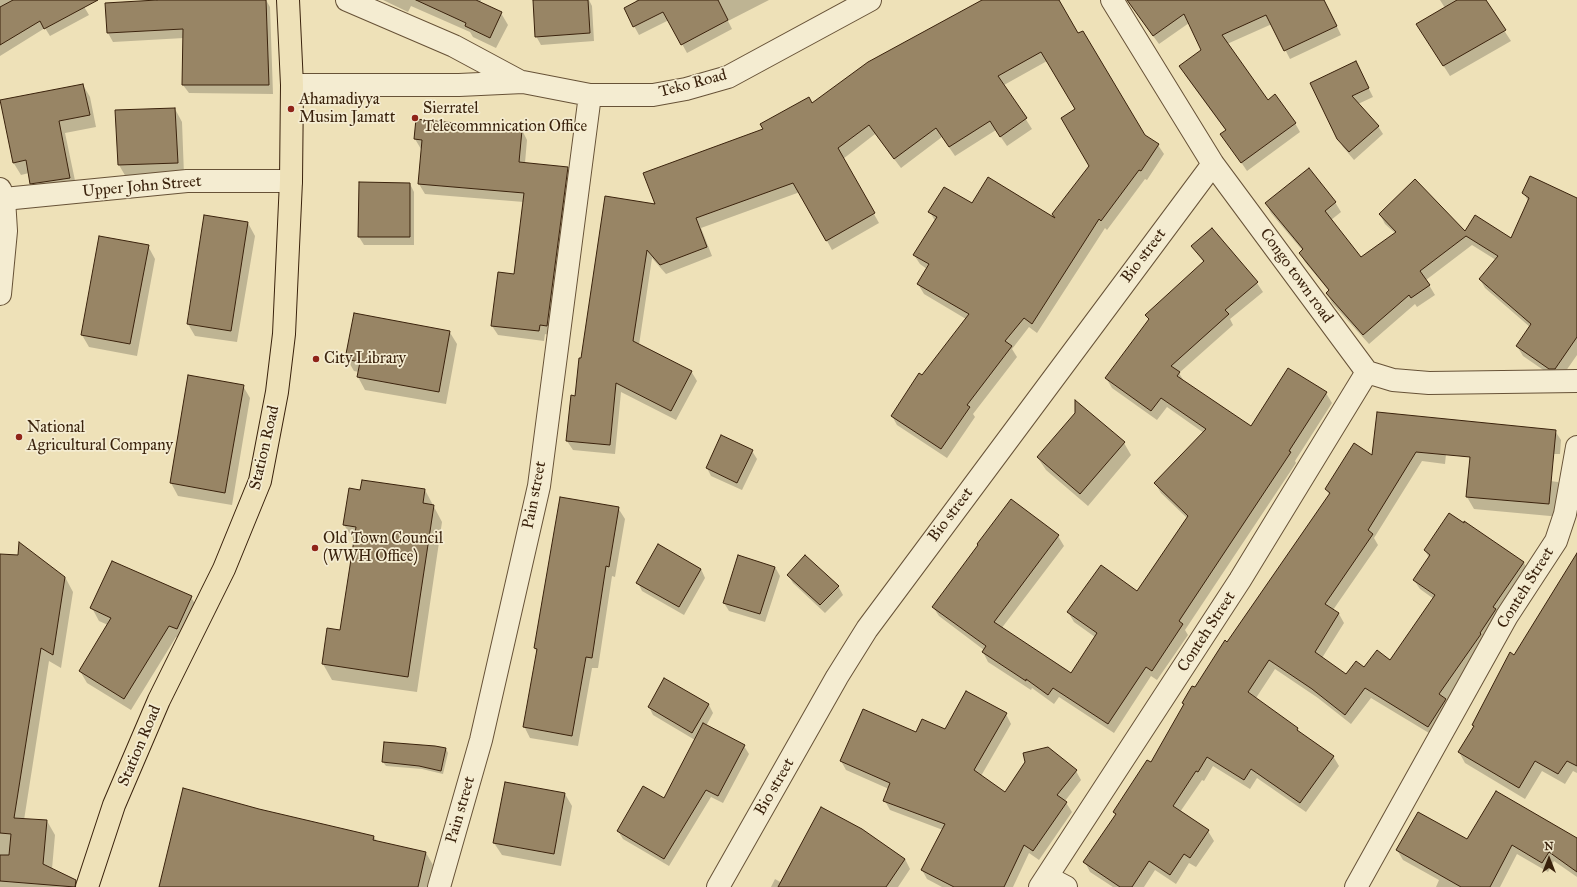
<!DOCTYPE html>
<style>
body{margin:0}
#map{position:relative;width:1577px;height:887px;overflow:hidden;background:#eee1b8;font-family:"IM FELL Great Primer",serif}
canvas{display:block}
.north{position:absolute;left:1529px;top:839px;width:40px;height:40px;-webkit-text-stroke:3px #f4ecd1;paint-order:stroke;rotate:0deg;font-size:11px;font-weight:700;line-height:16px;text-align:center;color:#3a220c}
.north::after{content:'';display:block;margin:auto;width:14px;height:18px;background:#3a220c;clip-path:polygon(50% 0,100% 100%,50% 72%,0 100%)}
</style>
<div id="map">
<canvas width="1577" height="887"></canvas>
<div class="north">N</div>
</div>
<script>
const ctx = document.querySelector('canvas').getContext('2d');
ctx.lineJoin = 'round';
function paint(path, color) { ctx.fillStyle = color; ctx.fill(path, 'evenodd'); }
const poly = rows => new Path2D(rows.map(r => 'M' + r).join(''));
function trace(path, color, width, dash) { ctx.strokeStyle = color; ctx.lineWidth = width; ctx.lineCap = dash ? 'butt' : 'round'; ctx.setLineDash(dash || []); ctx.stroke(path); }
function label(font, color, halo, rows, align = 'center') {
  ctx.font = font + ' "IM FELL Great Primer",serif'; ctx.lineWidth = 3.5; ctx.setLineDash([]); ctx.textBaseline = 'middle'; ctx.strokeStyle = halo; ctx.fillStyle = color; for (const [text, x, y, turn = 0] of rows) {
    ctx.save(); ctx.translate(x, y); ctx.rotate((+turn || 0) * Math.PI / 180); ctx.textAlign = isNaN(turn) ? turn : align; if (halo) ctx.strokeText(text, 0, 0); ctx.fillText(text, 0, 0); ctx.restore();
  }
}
paint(poly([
 [0,0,80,0,89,15,50,36,45,28,0,56],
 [172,0,266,0,270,7,273,94,189,93,183,85,184,38,113,42,108,33],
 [383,0,481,0,480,3,501,13,508,25,496,48,473,37,470,32,411,6,408,12],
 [549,0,589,0,592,6,594,41,541,45,536,36],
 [636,0,769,0,728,21,732,29,687,53,669,20,639,35,634,26,637,2],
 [984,0,1059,0,1078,35,1145,136,1158,145,1164,154,1147,180,1145,179,1107,230,1105,228,1037,333,1029,327,1012,349,1017,357,973,414,975,417,947,458,897,425,892,416,966,319,924,294,918,284,927,269,920,264,914,255,935,221,930,212,972,205,1057,221,1090,166,1077,109,1047,61,1004,85,1032,129,1007,146,996,130,955,156,942,137,901,168,875,134,843,159,879,223,832,250,800,192,701,228,712,256,666,274,652,258,639,345,691,371,697,381,676,420,621,392,615,454,573,450,567,441,582,359,656,205,765,130,812,105],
 [1127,0,1324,0,1341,35,1290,59,1272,24,1227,44,1267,101,1295,123,1300,132,1247,171,1222,134,1226,131,1185,75,1202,50,1189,23,1159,44],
 [1440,0,1484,0,1511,41,1450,76,1424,35,1445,8],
 [1360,71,1373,97,1358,104,1378,126,1383,134,1354,160,1343,147,1338,138],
 [83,85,90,97,96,127,65,133,77,190,38,196,31,183,29,173,21,175,13,162],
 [175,109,182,122,184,175,126,177,119,165,117,111],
 [522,130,527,140,525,163,567,168,573,178,552,336,545,334,544,341,498,335,492,326,515,275,524,202,425,194,419,184,422,149,421,149,415,139],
 [1309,169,1335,202,1341,212,1331,220,1361,258,1396,234,1385,224,1380,214,1465,232,1511,240,1528,201,1523,192,1577,199,1577,355,1561,378,1555,378,1523,356,1517,346,1530,327,1485,288,1480,279,1496,260,1472,245,1426,280,1435,295,1417,307,1415,304,1369,344,1332,303,1327,293,1329,291,1305,262,1300,253,1303,251,1271,213,1266,203],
 [410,184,414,192,414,245,364,245,359,237],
 [205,216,248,223,255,236,237,342,195,336,188,324],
 [148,246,155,259,137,356,89,347,82,335],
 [1192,246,1257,283,1263,292,1230,319,1233,325,1179,373,1185,383,1251,428,1326,393,1332,403,1295,461,1296,463,1185,630,1188,635,1157,680,1151,676,1114,733,1059,697,1054,704,1032,688,1031,690,988,662,983,652,984,650,939,616,933,607,1058,536,1064,546,1001,629,1071,674,1095,637,1074,622,1068,612,1137,592,1187,518,1161,493,1155,483,1204,433,1167,407,1157,420,1112,388,1106,378,1149,320,1146,315,1204,263],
 [449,331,457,344,446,404,365,390,358,377,359,372,354,371,347,359],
 [189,376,243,386,250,398,232,505,178,496,171,483],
 [1555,431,1561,440,1560,454,1446,454,1445,464,1422,461,1374,538,1378,545,1333,610,1339,614,1344,623,1322,658,1346,675,1364,668,1391,662,1434,599,1420,589,1414,580,1429,558,1425,550,1524,563,1529,572,1486,644,1446,701,1451,709,1434,736,1371,698,1351,724,1318,698,1275,669,1256,698,1297,729,1300,733,1333,756,1339,766,1306,812,1257,778,1250,789,1213,766,1204,781,1202,780,1180,812,1208,831,1214,841,1196,867,1189,863,1176,884,1155,870,1144,887,1113,887,1090,872,1085,862,1116,815,1114,812,1151,764,1184,706,1183,703,1195,689,1228,643,1330,496,1326,489,1373,456],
 [1124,443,1131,455,1088,506,1046,470,1038,458],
 [752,451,757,459,742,490,711,476,707,468],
 [1470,471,1558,482,1565,494,1561,517,1474,509,1467,497],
 [425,490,442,522,417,692,332,680,323,664,341,631,355,541,344,525,361,491],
 [618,508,625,519,615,577,612,576,598,668,592,668,578,746,530,738,524,726,537,653,535,648],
 [0,555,65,577,73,592,61,668,49,661,24,820,47,821,55,835,52,869,68,877,74,887,0,887],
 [1577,555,1577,773,1573,771,1565,784,1542,771,1525,799,1465,763,1459,752,1474,727,1473,725,1514,656],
 [775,567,780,576,765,622,729,611,724,603],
 [701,569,705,578,684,615,642,591,638,583],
 [788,575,838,586,843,595,825,613,793,583],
 [191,597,198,609,184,641,176,637,131,710,87,683,80,671,108,625,99,621,92,608],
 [665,679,709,705,713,713,706,726,744,746,749,754,723,803,711,797,669,866,623,839,618,831,664,799,695,740,653,715,649,707],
 [1006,714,1011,724,981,776,1005,793,1076,771,1081,780,1065,801,1072,812,1039,860,1029,853,1013,887,942,887,927,879,922,870,943,830,890,810,885,801,889,789,846,770,841,761,917,733,946,730],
 [385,743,446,749,448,753,443,774,422,769,386,766,383,762],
 [565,794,572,806,561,866,502,855,494,843],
 [259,810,374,837,377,842,426,853,433,865,427,887,160,887],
 [861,829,905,859,910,869,898,887,771,887,775,879,782,883],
 [1577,840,1577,877,1554,861,1548,872,1517,854,1500,887,1436,887,1439,880,1403,860,1397,850,1467,841]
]), '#0003');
const building = poly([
 [13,0,98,0,44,29,40,21,0,45,0,7,13,0],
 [157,0,266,0,269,85,182,85,183,29,107,33,105,3,157,0],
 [416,0,476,0,502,12,490,38,465,26,466,23,416,0],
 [533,0,588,0,590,33,535,37,533,0],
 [639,0,718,0,728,20,681,45,663,12,633,27,624,8,639,0],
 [982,0,1059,0,1078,33,1083,31,1145,135,1159,144,1141,171,1139,170,1101,221,1099,219,1032,324,1024,318,1005,341,1012,346,967,405,970,407,941,449,891,416,919,373,922,375,969,314,917,284,929,264,913,255,937,217,928,212,944,187,972,203,988,177,1055,218,1052,214,1089,166,1061,118,1075,109,1041,52,998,76,1027,118,1000,137,990,121,949,147,936,128,894,159,869,125,838,148,875,213,826,241,793,183,696,218,707,247,660,265,647,250,633,341,692,371,671,411,616,383,610,445,566,441,571,395,575,396,579,358,581,358,605,196,655,204,643,173,763,129,760,124,809,97,812,103,868,62,982,0],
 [1127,0,1324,0,1337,26,1284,51,1266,15,1222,35,1268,100,1275,94,1296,123,1241,163,1220,134,1226,130,1179,66,1201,50,1184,14,1153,36,1127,0],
 [1457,0,1486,0,1506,30,1443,66,1416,24,1457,0],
 [1356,61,1369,88,1352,96,1379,126,1349,152,1337,139,1310,83,1356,61],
 [83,84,90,115,59,121,70,178,30,184,26,160,13,163,0,100,83,84],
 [175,108,178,163,118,165,115,110,175,108],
 [416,119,522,130,519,162,568,167,547,326,540,325,539,331,491,326,498,272,514,274,524,193,418,184,422,140,414,139,416,119],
 [1309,168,1336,202,1325,211,1361,257,1396,232,1379,214,1415,179,1465,231,1475,215,1511,238,1529,198,1522,193,1530,176,1577,198,1577,337,1555,369,1549,369,1516,346,1531,324,1479,279,1498,256,1466,236,1420,271,1430,285,1411,298,1409,295,1363,335,1326,293,1329,290,1299,253,1303,249,1265,203,1309,168],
 [359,182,410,183,410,237,358,237,359,182],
 [204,215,248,222,231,331,187,324,204,215],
 [1212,228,1258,282,1225,310,1229,314,1171,366,1180,372,1177,376,1251,426,1288,368,1327,392,1289,451,1291,452,1179,621,1183,624,1152,671,1146,667,1108,724,1053,688,1048,695,1026,679,1026,681,982,652,986,646,932,607,978,545,977,544,1011,499,1059,535,994,622,1071,673,1097,633,1067,612,1101,565,1137,591,1188,516,1154,483,1206,429,1161,398,1151,411,1105,378,1149,319,1145,315,1204,261,1191,246,1212,228],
 [99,236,149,245,130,344,81,335,99,236],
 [354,313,450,331,439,392,357,377,360,362,345,359,354,313],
 [188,375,244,385,225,493,170,483,188,375],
 [1075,400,1125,442,1080,494,1037,457,1075,413,1075,400],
 [1377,412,1556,430,1549,504,1466,497,1470,457,1416,452,1368,530,1373,534,1325,604,1339,613,1315,652,1346,674,1356,661,1364,667,1377,650,1390,660,1435,595,1413,580,1430,555,1424,550,1449,513,1464,523,1464,521,1524,562,1493,607,1496,609,1480,633,1481,634,1439,694,1446,699,1428,727,1365,688,1345,715,1312,689,1269,660,1248,692,1298,728,1297,730,1334,756,1300,803,1251,769,1244,780,1207,757,1198,772,1196,771,1173,806,1209,830,1190,858,1184,854,1170,875,1149,861,1132,887,1120,887,1083,862,1116,814,1113,812,1147,760,1151,762,1184,704,1182,703,1192,686,1195,687,1225,640,1227,642,1330,493,1325,489,1354,443,1372,455,1377,412],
 [721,435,753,450,737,483,706,468,721,435],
 [362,480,425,489,423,503,434,505,408,677,322,664,327,628,340,630,356,527,343,525,349,488,360,490,362,480],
 [560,497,619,507,609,567,606,566,592,658,586,657,572,736,523,727,537,649,534,648,560,497],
 [19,542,65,577,53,655,41,648,14,818,47,820,43,864,76,880,75,887,0,881,0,855,9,855,11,834,0,833,0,554,18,555,19,542],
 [658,544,701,569,679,607,636,583,658,544],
 [1577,553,1577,766,1567,761,1558,774,1535,761,1519,788,1458,752,1474,726,1472,725,1510,652,1514,655,1577,553],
 [738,555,775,567,760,614,723,603,738,555],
 [805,555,839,586,820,605,787,575,805,555],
 [112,561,192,596,177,629,169,626,124,699,79,671,111,618,90,608,112,561],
 [664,678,709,704,692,733,648,707,664,678],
 [966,691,1007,713,974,770,1005,792,1025,762,1023,753,1048,747,1077,770,1057,795,1067,802,1033,851,1024,845,1004,887,954,887,921,870,945,824,883,801,890,783,840,761,863,709,916,732,922,719,945,729,966,691],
 [703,723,745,745,718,796,706,790,664,859,617,831,643,786,664,798,703,723],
 [384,742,435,746,446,748,441,771,419,766,382,762,384,742],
 [505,782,565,793,554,854,493,843,505,782],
 [183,788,259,809,374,836,373,840,426,852,418,887,159,887,183,788],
 [1496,791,1577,838,1577,872,1549,852,1542,863,1512,845,1490,887,1461,887,1396,850,1418,812,1467,839,1496,791],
 [821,807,862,829,905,859,886,887,778,887,821,807]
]);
paint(building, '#988565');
trace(building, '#3a220c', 1);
const minor = poly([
 [347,0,454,46,521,82],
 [1112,0,1213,164,1367,372,1393,380,1429,383,1577,381],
 [292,85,459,85,523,82,590,95,653,95,686,89,728,77,870,0],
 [0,189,4,199,6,231,0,294],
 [4,199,187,181,291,181],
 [1047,877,1066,887],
 [439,887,481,740,539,486,590,95],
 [718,887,837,677,867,629,1213,164],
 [1040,887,1240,580,1367,372],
 [1356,887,1507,616,1556,541,1565,514,1577,447]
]);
const major = poly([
 [87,887,114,805,159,700,224,569,260,481,277,392,284,334,291,181,292,85,288,0]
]);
trace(minor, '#675237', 24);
trace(major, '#3a220c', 24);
trace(minor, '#f4ecd1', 22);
trace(major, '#eee1b8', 22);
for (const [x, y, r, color] of [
 [291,109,4,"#8f2418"],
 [415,118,4,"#8f2418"],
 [316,359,4,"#8f2418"],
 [19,437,4,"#8f2418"],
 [315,548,4,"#8f2418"]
]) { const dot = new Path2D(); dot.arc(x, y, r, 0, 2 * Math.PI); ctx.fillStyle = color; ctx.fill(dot); trace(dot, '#f4ecd1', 1.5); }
label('16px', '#3a220c', '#f4ecd1', [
 ["Teko Road",693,84,-15],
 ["Upper John Street",142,187,-5],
 ["Bio street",1144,256,-53],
 ["Congo town road",1296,276,54],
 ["Station Road",265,448,-77],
 ["Pain street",535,495,-79],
 ["Bio street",951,515,-53],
 ["Conteh Street",1526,588,-58],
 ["Conteh Street",1207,632,-57],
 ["Station Road",140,746,-67],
 ["Bio street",775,787,-60],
 ["Pain street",461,810,-74]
]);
label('16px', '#3a220c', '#f4ecd1', [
 ["Ahamadiyya",299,100],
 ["Musim Jamatt",299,118],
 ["Sierratel",423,109],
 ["Telecommnication Office",423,127],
 ["City Library",324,359],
 ["National",27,428],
 ["Agricultural Company",27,446],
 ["Old Town Council",323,539],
 ["(WWH Office)",323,557]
], 'left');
</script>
